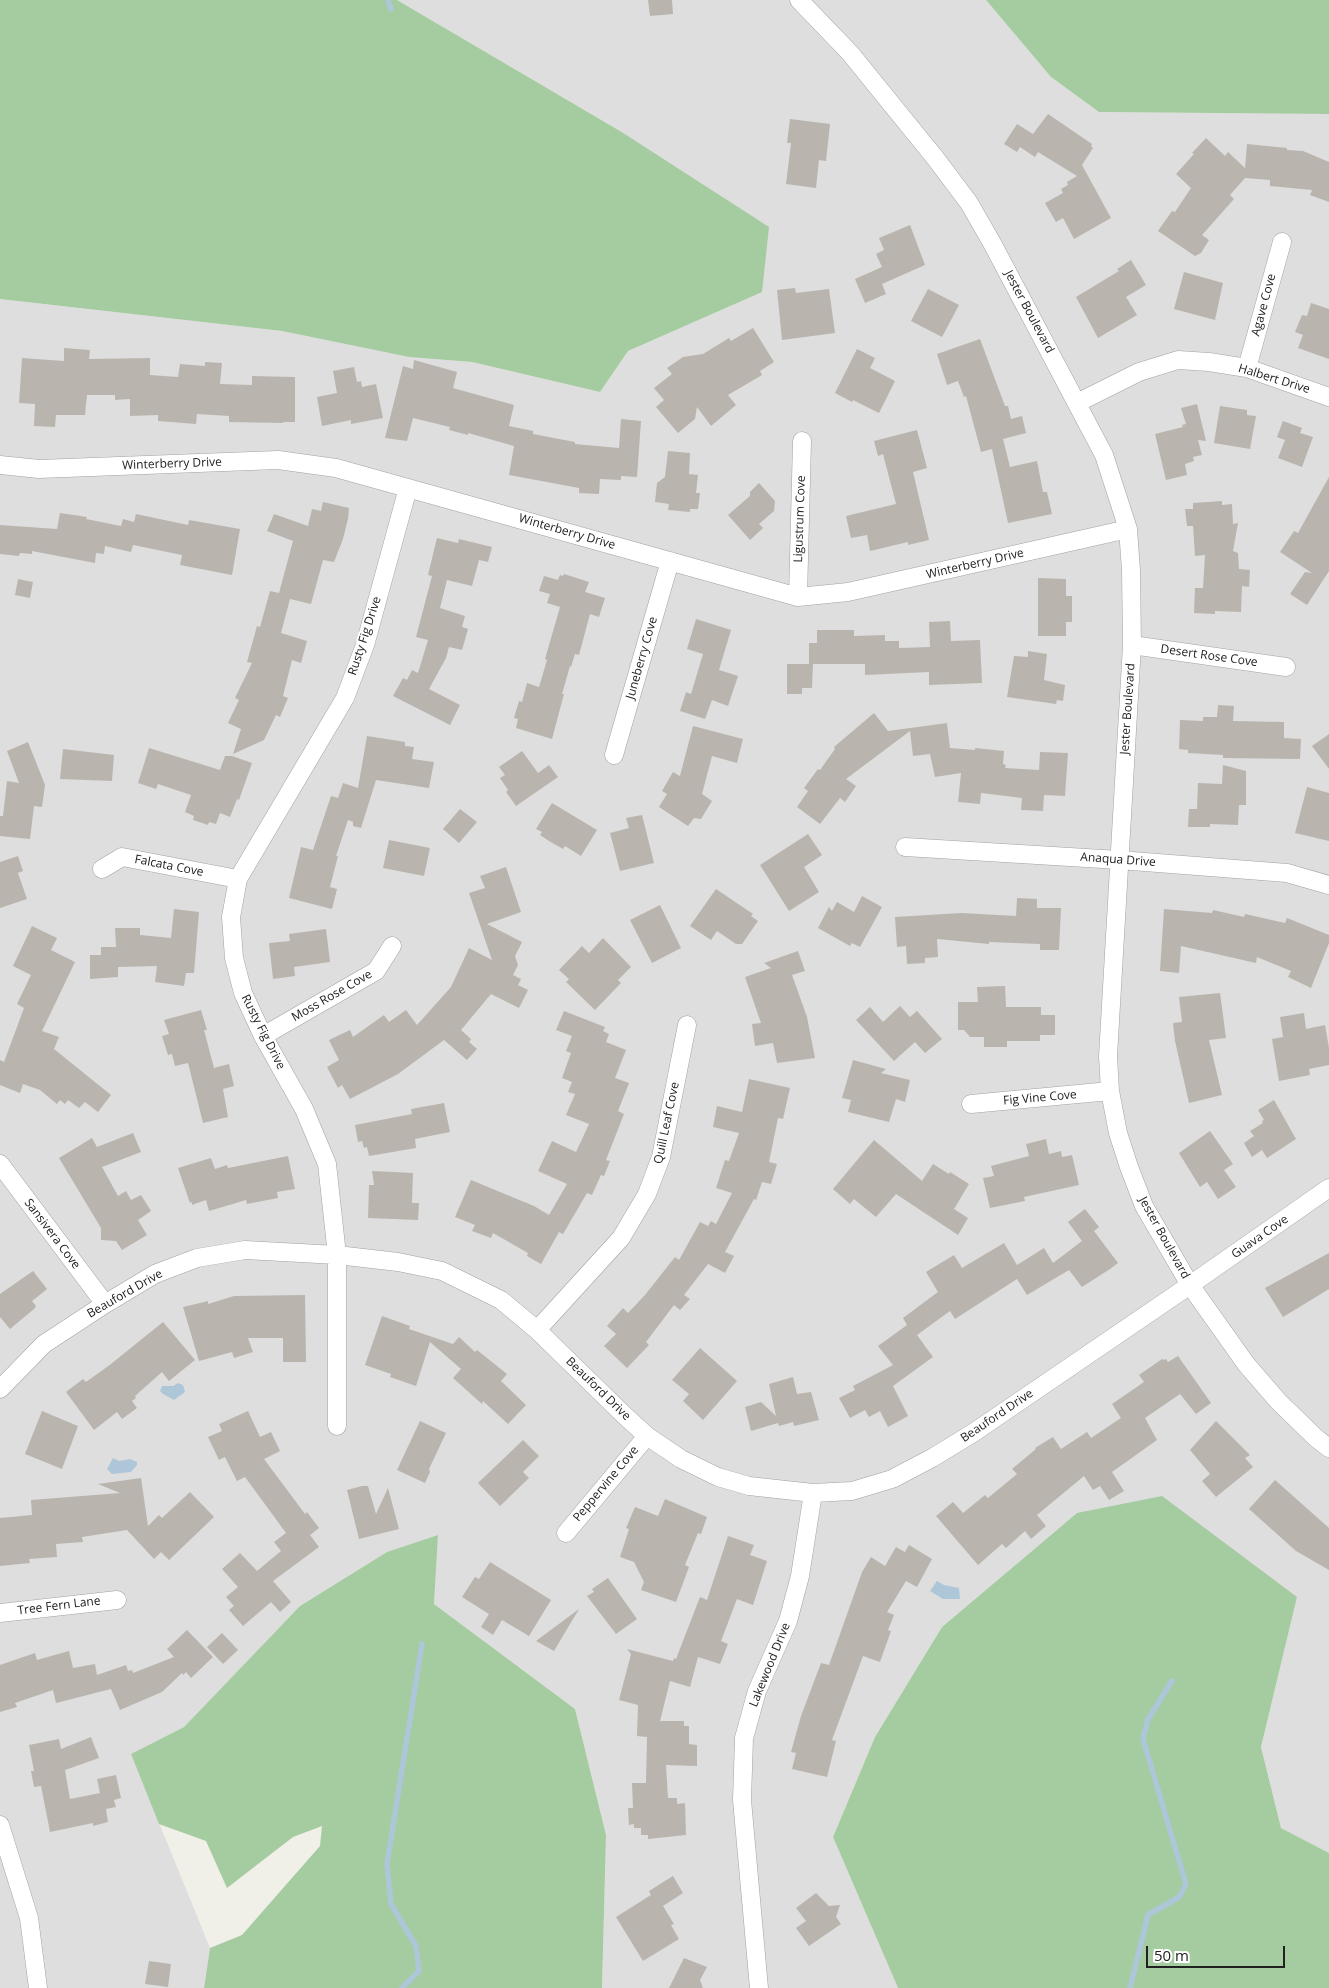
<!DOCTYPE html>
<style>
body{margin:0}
#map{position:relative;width:1329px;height:1988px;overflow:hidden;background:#f0efe8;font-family:"Open Sans",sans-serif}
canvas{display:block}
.scale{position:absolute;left:1146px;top:1946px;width:139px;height:22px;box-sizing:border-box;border:2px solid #212121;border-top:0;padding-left:6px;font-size:15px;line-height:18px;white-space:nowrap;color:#212121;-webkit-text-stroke:4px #fff;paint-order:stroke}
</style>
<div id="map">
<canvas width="1329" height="1988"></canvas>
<div class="scale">50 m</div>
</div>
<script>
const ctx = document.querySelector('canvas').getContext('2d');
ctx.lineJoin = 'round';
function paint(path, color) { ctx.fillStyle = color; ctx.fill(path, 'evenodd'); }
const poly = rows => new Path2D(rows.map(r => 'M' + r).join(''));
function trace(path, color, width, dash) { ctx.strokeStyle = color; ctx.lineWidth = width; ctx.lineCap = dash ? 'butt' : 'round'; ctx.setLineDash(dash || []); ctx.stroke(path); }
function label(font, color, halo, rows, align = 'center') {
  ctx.font = font + ' "Open Sans",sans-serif'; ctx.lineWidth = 4; ctx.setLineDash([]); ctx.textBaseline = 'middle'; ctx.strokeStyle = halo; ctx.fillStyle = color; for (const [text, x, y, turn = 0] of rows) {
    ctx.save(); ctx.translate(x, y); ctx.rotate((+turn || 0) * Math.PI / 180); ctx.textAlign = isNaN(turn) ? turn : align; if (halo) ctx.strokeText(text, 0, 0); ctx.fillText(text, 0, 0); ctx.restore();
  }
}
paint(poly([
 [397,0,986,0,1051,77,1099,112,1329,114,1329,1853,1281,1828,1261,1747,1297,1597,1077,1513,942,1627,875,1737,833,1837,898,1988,602,1988,606,1835,575,1709,434,1604,438,1535,387,1552,300,1606,184,1727,131,1754,210,1948,204,1988,0,1988,0,299,282,331,409,357,472,362,600,392,628,351,761,292,620,131]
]), '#dfdede');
paint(poly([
 [0,0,397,0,620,131,769,227,762,292,628,351,600,392,472,362,409,357,282,331,0,299],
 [986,0,1329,0,1329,114,1099,112,1051,77],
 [1162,1496,1297,1597,1261,1747,1281,1828,1329,1853,1329,1988,898,1988,833,1837,875,1737,942,1627,1077,1513],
 [438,1535,434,1604,575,1709,606,1835,602,1988,204,1988,210,1948,242,1935,320,1846,322,1826,293,1837,227,1888,206,1841,159,1824,131,1754,184,1727,300,1606,387,1552]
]), '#a5cba1');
paint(poly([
 [178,1383,183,1385,185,1392,174,1400,163,1394,160,1391,162,1386,173,1386],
 [113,1458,119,1461,130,1459,137,1462,137,1465,131,1472,112,1474,107,1469],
 [937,1581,944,1585,959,1588,960,1599,943,1599,930,1591]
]), '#adc7d9');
trace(poly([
 [388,0,391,9],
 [402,1988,419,1971,416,1946,391,1904,387,1864,422,1644],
 [1130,1988,1148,1915,1179,1897,1186,1884,1143,1739,1148,1719,1172,1681]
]), '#adc7d9', 5.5);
paint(poly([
 [648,0,672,0,673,14,650,16],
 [1048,114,1092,144,1091,146,1093,148,1082,165,1111,218,1074,239,1063,218,1056,222,1045,203,1063,193,1061,189,1068,185,1067,182,1077,176,1038,152,1035,157,1020,147,1017,152,1004,144,1017,124,1033,134],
 [790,119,830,124,826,161,819,160,816,188,786,184,791,143,787,143],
 [1206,138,1225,156,1228,152,1245,168,1247,144,1287,148,1287,150,1303,151,1329,162,1329,202,1310,195,1312,190,1270,186,1270,180,1245,178,1230,195,1234,199,1202,235,1209,240,1201,253,1195,256,1158,231,1172,211,1175,212,1191,188,1176,174,1194,154,1192,153],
 [910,225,925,265,882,284,886,294,865,303,855,279,882,267,876,254,884,250,879,238],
 [1131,260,1146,285,1126,297,1137,315,1098,338,1076,297,1119,271,1117,269],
 [1184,272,1223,283,1215,320,1174,309],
 [795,288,796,293,829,289,835,333,782,340,777,290],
 [928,289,959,305,942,337,911,321],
 [1311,303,1329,309,1329,359,1298,348,1303,335,1295,332,1302,315,1307,316],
 [753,328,774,362,760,371,762,375,728,395,736,405,711,426,697,407,695,419,678,433,656,407,664,400,654,388,672,374,667,368,683,357,703,354,729,338,731,341],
 [980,339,1005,406,1008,406,1011,419,1022,416,1026,433,1003,439,1010,467,1037,461,1043,492,1047,492,1052,514,1008,523,992,449,981,452,966,396,964,397,958,381,947,385,937,354],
 [64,348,90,350,89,359,150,358,150,375,178,377,180,364,205,366,205,362,222,363,220,384,252,385,252,376,295,377,295,422,283,422,283,423,229,422,229,416,197,414,196,424,158,421,158,415,130,416,130,399,115,400,115,395,87,395,85,415,56,415,55,427,34,426,35,404,19,403,22,358,64,361],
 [857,349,875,358,870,368,895,381,879,413,853,400,852,402,835,393],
 [414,360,457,372,453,388,514,405,509,426,533,431,533,434,575,442,575,444,619,448,621,419,641,421,637,477,621,476,621,480,600,479,599,494,579,493,579,488,509,475,514,446,468,433,468,435,449,430,450,427,413,418,407,441,385,438,403,366,413,369],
 [354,367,357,382,361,381,362,387,376,384,383,418,351,424,351,420,322,426,317,397,337,393,333,371],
 [1197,404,1206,441,1198,440,1202,455,1193,457,1194,461,1185,464,1187,475,1166,480,1155,434,1183,427,1182,425,1186,424,1181,408],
 [1220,406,1247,410,1247,415,1256,416,1250,449,1214,443],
 [1283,421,1302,428,1300,433,1313,437,1302,467,1278,458,1285,440,1277,437],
 [917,430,927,468,913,472,929,540,908,545,908,542,870,551,867,535,851,538,846,516,896,504,883,454,878,456,874,441],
 [668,451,690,453,689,474,698,475,696,493,700,493,698,509,690,509,690,512,668,510,669,504,655,502,657,483,665,477],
 [1329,477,1329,571,1307,605,1290,594,1305,572,1312,573,1280,552,1294,531,1298,533],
 [759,483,775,501,774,511,759,524,763,528,750,540,728,515,750,496,750,492],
 [1222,501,1222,505,1232,504,1233,524,1238,523,1233,551,1238,553,1239,569,1250,570,1249,587,1242,586,1241,612,1215,611,1215,614,1194,613,1195,588,1203,588,1205,555,1195,556,1193,526,1187,526,1185,509,1193,509,1193,503],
 [323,502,349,508,348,519,343,539,334,562,323,560,311,604,290,599,281,633,307,641,301,663,292,660,283,696,288,698,280,717,276,715,264,740,233,754,241,729,228,723,239,700,235,698,252,663,247,662,257,626,260,627,270,591,279,593,293,541,267,531,274,514,308,526,312,509,321,511],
 [60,513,87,517,86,519,121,526,123,519,134,522,136,514,188,525,189,520,240,529,232,575,180,565,182,555,133,545,131,552,105,546,104,554,96,553,95,563,32,551,32,554,20,553,19,556,0,554,0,525,57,529],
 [437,538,458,543,459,539,492,547,488,562,479,560,472,586,447,580,440,608,465,616,462,627,468,629,462,650,449,647,446,658,429,689,460,705,450,725,393,696,403,678,407,680,412,670,418,673,428,640,416,637,432,576,428,575],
 [564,574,589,582,585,592,605,598,599,617,590,614,579,655,575,654,571,667,570,666,562,694,564,694,552,739,516,728,518,719,514,718,519,701,522,702,527,683,539,687,547,660,545,659,560,607,547,603,550,594,539,591,544,576,558,580,560,575,563,576],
 [1038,578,1066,579,1066,596,1072,596,1072,622,1066,622,1066,636,1038,636],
 [18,579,33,582,30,598,15,595],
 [696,619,731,630,719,670,738,676,728,706,712,700,705,719,680,711,686,692,691,694,703,654,687,649],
 [950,621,951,641,980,640,982,683,929,685,929,672,865,675,865,664,813,664,812,688,802,688,802,694,787,694,787,664,809,664,809,643,817,643,817,630,854,630,854,636,885,635,885,641,899,641,899,648,930,647,929,622],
 [1028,651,1047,654,1044,680,1065,685,1063,701,1057,700,1056,704,1007,697,1014,656,1028,657],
 [1218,705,1234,706,1233,721,1284,722,1284,738,1301,739,1300,759,1223,758,1223,755,1188,753,1188,750,1179,749,1180,720,1203,721,1203,717,1217,717],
 [874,713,888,731,947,723,950,748,975,750,975,748,1004,751,1003,764,1006,765,1005,768,1039,770,1040,752,1068,753,1065,796,1044,795,1043,811,1021,810,1022,798,981,793,980,804,958,802,961,773,935,777,930,754,913,756,910,731,846,779,856,786,845,802,840,798,820,824,797,807,808,791,804,788,818,769,820,770,835,749,834,747],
 [693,726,743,739,737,763,712,756,702,794,712,801,701,819,694,818,688,826,659,807,667,794,662,791,673,772,680,776],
 [1329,734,1329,769,1312,746],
 [367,736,405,742,405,746,414,747,412,759,434,762,429,788,376,780,361,828,353,826,353,822,348,820,336,856,338,856,330,887,337,889,332,909,289,898,301,847,313,850,331,796,338,798,343,783,358,788],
 [28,742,45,785,42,807,34,806,30,839,0,836,0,816,3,816,7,781,19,783,7,751],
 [149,748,220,770,225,756,232,756,252,763,239,800,237,799,230,817,220,813,216,824,209,822,208,825,193,820,194,816,185,812,191,795,158,784,156,789,138,783],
 [63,749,114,755,112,781,60,779],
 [522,751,538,773,549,765,558,777,516,806,506,792,508,790,500,778,505,775,499,767],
 [1223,765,1246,771,1246,805,1239,805,1238,825,1210,824,1210,827,1188,827,1189,809,1197,809,1198,783,1222,784],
 [1307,787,1329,793,1329,841,1295,833],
 [552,803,597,830,581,856,565,846,563,849,549,841,540,835,542,832,536,829],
 [460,809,477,822,459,843,443,829],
 [642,815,654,863,620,871,610,833,629,828,626,818],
 [808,834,822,855,804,867,819,892,789,911,760,865],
 [389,840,430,848,424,876,383,868],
 [18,856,23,871,18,873,27,899,0,908,0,862],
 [506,867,521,912,487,924,522,942,515,956,518,965,513,975,521,979,518,985,528,990,519,1008,491,994,461,1030,471,1039,469,1042,477,1049,467,1060,444,1040,398,1074,350,1099,342,1085,338,1088,327,1067,339,1060,329,1040,350,1030,353,1037,384,1015,389,1022,406,1010,417,1025,451,987,469,948,492,960,469,893,485,888,480,876],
 [716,889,753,914,751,916,758,921,742,944,736,944,717,931,711,940,690,926],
 [862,896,882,907,860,947,852,943,850,946,818,928,829,907,832,911,837,902,854,912],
 [1017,898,1037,899,1037,908,1061,908,1059,950,1040,950,1040,944,989,942,989,944,937,939,938,957,925,958,925,963,907,964,906,946,897,947,895,917,961,913,1016,916],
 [660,905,681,948,652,963,630,920],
 [174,909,199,912,194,973,186,973,184,986,155,982,157,966,118,967,118,977,90,979,90,955,101,955,101,947,116,947,115,928,140,928,140,935,171,938],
 [1164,909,1212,913,1213,910,1244,917,1245,914,1285,923,1287,918,1329,935,1329,943,1311,988,1288,977,1291,971,1257,957,1256,963,1181,946,1179,973,1160,971],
 [32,926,57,938,51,950,75,962,42,1031,59,1037,54,1049,111,1095,98,1112,85,1102,79,1108,68,1100,65,1104,60,1100,57,1104,40,1090,23,1084,20,1093,0,1085,0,1060,4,1062,24,1008,17,1004,31,975,13,966],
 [326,929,330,962,294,967,295,976,273,979,269,943,290,941,289,934],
 [603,938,631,967,618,980,621,983,595,1010,566,982,569,979,559,970,582,946,589,953],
 [798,951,805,971,792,975,807,1017,815,1058,777,1063,773,1043,755,1046,752,1024,761,1023,745,977,771,968,764,963],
 [1005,986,1006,1007,1041,1007,1041,1015,1055,1015,1055,1035,1040,1035,1040,1041,1007,1041,1007,1047,984,1047,984,1037,970,1037,964,1030,958,1030,958,1002,978,1002,977,987],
 [1220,993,1226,1038,1209,1040,1222,1095,1189,1103,1175,1041,1173,1023,1182,1022,1179,997],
 [900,1006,910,1017,917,1011,942,1039,925,1053,915,1042,894,1061,856,1020,870,1007,883,1022],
 [201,1010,207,1030,204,1030,214,1068,229,1064,234,1086,223,1089,228,1117,203,1123,188,1063,175,1066,172,1054,168,1055,162,1036,169,1034,164,1020],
 [564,1011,605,1027,603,1031,609,1034,606,1042,626,1050,615,1078,629,1083,618,1111,624,1114,606,1160,610,1161,604,1176,601,1175,592,1195,587,1193,563,1234,559,1232,541,1264,527,1256,528,1253,493,1233,491,1238,472,1231,475,1225,455,1217,471,1180,534,1206,549,1215,567,1184,538,1171,552,1141,576,1152,589,1124,566,1115,575,1094,568,1092,572,1082,562,1078,571,1053,566,1051,572,1036,556,1030],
 [1304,1013,1306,1029,1325,1025,1329,1048,1329,1065,1309,1069,1310,1075,1279,1081,1272,1039,1283,1037,1280,1017],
 [853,1060,886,1069,881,1073,910,1080,905,1102,896,1099,889,1122,848,1112,851,1100,842,1098],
 [749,1079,790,1088,783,1119,778,1118,769,1162,777,1164,771,1184,762,1182,756,1200,754,1199,725,1252,734,1256,725,1273,708,1264,684,1295,690,1299,680,1310,674,1305,646,1342,649,1345,627,1368,604,1346,616,1334,607,1326,623,1308,628,1313,645,1295,675,1257,679,1260,700,1222,708,1226,711,1221,716,1224,732,1193,716,1188,725,1160,729,1161,739,1133,713,1127,717,1106,742,1112],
 [1274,1100,1296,1139,1267,1158,1262,1150,1252,1157,1244,1143,1254,1136,1250,1131,1263,1123,1262,1121,1264,1120,1258,1110],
 [444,1103,450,1132,415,1139,416,1148,369,1156,367,1147,364,1148,362,1141,358,1142,355,1125,412,1114,411,1109],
 [1210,1131,1233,1164,1224,1170,1236,1187,1218,1199,1207,1182,1200,1187,1179,1153],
 [133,1133,141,1152,102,1167,118,1196,126,1191,131,1200,141,1195,151,1211,138,1220,147,1235,122,1250,116,1241,101,1240,101,1228,59,1158,92,1138,97,1147],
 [1046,1139,1049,1154,1061,1151,1062,1157,1072,1155,1079,1185,1024,1197,1025,1201,990,1208,983,1178,994,1176,991,1166,1029,1156,1026,1144],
 [874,1140,922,1181,933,1164,949,1174,950,1172,969,1184,954,1209,968,1218,958,1235,896,1194,876,1217,854,1199,850,1204,833,1189],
 [288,1156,295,1189,277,1192,278,1198,247,1204,246,1200,209,1211,206,1200,192,1205,192,1202,190,1203,178,1168,211,1158,215,1169,227,1165,228,1168],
 [372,1171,413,1173,412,1203,419,1203,418,1220,368,1218,369,1185,374,1185],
 [1085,1209,1099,1227,1094,1231,1118,1263,1110,1269,1082,1287,1069,1270,1027,1295,1017,1279,955,1319,950,1311,917,1335,933,1357,893,1386,908,1416,888,1427,880,1411,869,1417,865,1410,850,1418,839,1398,855,1390,853,1386,893,1365,878,1346,907,1325,903,1318,938,1292,926,1272,954,1255,962,1268,1004,1243,1017,1265,1044,1248,1053,1263,1082,1241,1068,1222],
 [1329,1253,1329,1289,1283,1317,1265,1288],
 [33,1271,47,1289,32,1301,36,1306,34,1309,10,1329,0,1317,0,1294],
 [305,1295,306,1362,283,1362,283,1338,248,1338,253,1352,234,1358,232,1352,199,1361,183,1307,204,1302,208,1301,208,1304,234,1296],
 [382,1316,410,1326,409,1329,453,1344,459,1337,475,1352,477,1350,507,1374,501,1381,526,1405,508,1424,483,1401,482,1404,453,1378,461,1369,430,1342,416,1386,390,1377,391,1374,365,1365],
 [163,1322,195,1360,169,1381,162,1372,135,1396,136,1398,132,1401,137,1408,122,1419,117,1412,94,1430,66,1392,83,1379,86,1382,111,1364],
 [700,1348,737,1381,703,1420,683,1401,689,1394,672,1380],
 [1178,1356,1211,1403,1196,1414,1180,1394,1145,1418,1157,1440,1112,1472,1124,1491,1109,1500,1100,1486,1093,1490,1084,1476,1037,1515,1046,1526,1031,1539,1025,1531,1006,1548,1002,1544,978,1565,936,1516,953,1502,963,1513,985,1495,988,1498,1017,1474,1012,1469,1036,1449,1035,1448,1053,1437,1061,1449,1087,1432,1091,1438,1121,1418,1112,1404,1144,1382,1139,1375,1162,1359,1164,1360,1166,1359,1168,1362],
 [793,1377,797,1394,811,1392,819,1420,794,1426,793,1422,779,1426,778,1423,751,1431,745,1407,761,1402,776,1416,769,1384],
 [42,1411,78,1426,62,1469,25,1454],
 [248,1411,260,1437,271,1432,280,1451,264,1459,305,1514,307,1512,319,1528,310,1535,319,1547,273,1581,291,1602,280,1612,271,1602,243,1626,229,1610,234,1606,226,1597,238,1587,222,1569,240,1553,257,1571,281,1551,274,1542,286,1533,245,1477,237,1481,225,1457,219,1460,208,1437,222,1431,219,1424],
 [420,1421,446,1433,429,1469,430,1472,425,1483,397,1470],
 [1216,1421,1250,1455,1245,1458,1253,1467,1216,1497,1202,1481,1210,1474,1190,1450],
 [523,1440,539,1456,523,1472,529,1478,500,1506,478,1483],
 [141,1478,148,1526,159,1515,162,1518,190,1492,214,1517,169,1560,161,1552,154,1559,127,1530,82,1537,83,1542,56,1544,57,1557,29,1559,30,1563,0,1566,0,1518,32,1515,31,1500,120,1493,98,1484],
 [1275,1480,1329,1528,1329,1570,1296,1551,1249,1509],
 [362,1486,368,1486,376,1514,388,1488,399,1529,359,1539,347,1490],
 [665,1499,707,1517,701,1534,698,1533,685,1565,689,1567,676,1602,641,1590,644,1582,634,1562,620,1557,629,1529,626,1528,635,1507,658,1516],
 [728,1536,754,1545,750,1555,767,1561,753,1605,737,1599,721,1641,728,1644,720,1664,698,1657,690,1687,670,1681,660,1721,684,1721,684,1726,689,1726,689,1744,697,1745,697,1766,666,1765,668,1798,677,1798,677,1804,685,1803,686,1835,648,1839,648,1835,641,1835,641,1828,634,1828,634,1824,629,1825,628,1808,633,1808,632,1783,646,1783,647,1737,637,1736,638,1705,619,1700,631,1654,627,1649,673,1661,674,1658,676,1659,700,1597,707,1600],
 [909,1545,932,1559,917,1587,906,1581,887,1612,894,1615,888,1630,891,1631,880,1662,863,1656,832,1740,836,1741,827,1777,792,1769,796,1753,791,1752,801,1716,821,1663,829,1665,862,1572,871,1557,885,1566,896,1547,905,1552],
 [490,1562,551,1600,529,1636,502,1620,493,1635,481,1627,489,1614,462,1597,475,1577,479,1579],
 [608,1578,637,1619,616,1634,587,1596,594,1592,592,1589],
 [579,1609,554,1651,536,1641],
 [187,1630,213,1657,191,1678,186,1672,183,1675,182,1673,162,1692,120,1710,111,1689,56,1703,53,1690,15,1703,17,1707,0,1712,0,1665,35,1653,37,1660,69,1651,73,1668,95,1664,97,1675,126,1665,128,1671,132,1670,133,1673,174,1657,167,1649],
 [222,1633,238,1650,223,1664,207,1647],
 [91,1737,99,1758,65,1770,70,1799,100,1793,97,1779,116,1775,121,1798,114,1800,116,1807,106,1809,108,1822,93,1826,93,1823,50,1832,41,1786,34,1787,31,1771,34,1771,29,1745,59,1739,61,1749],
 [673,1876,683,1893,663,1906,674,1924,671,1925,679,1939,643,1961,616,1917,651,1895,649,1891],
 [816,1893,829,1906,840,1905,836,1917,841,1924,809,1946,796,1928,806,1921,796,1908],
 [684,1958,707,1967,700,1980,703,1988,669,1988],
 [149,1961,171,1964,168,1987,145,1984]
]), '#b9b5ae');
const minor = poly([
 [799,0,850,53,936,159,969,203,992,243,1104,455,1128,529,1131,570,1132,645,1108,1056,1110,1091,1118,1133,1129,1167,1144,1206,1190,1285,1246,1364,1278,1401,1316,1438,1329,1448],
 [1247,368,1282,242],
 [1077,403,1139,372,1178,360,1209,362,1247,368,1329,397],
 [0,465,39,469,278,460,336,468,798,597,848,592,1128,529],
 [798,597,802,441],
 [1132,645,1286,667],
 [614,755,670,561],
 [905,847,1119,860,1287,873,1329,885],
 [102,869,122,857,238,879],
 [263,1036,376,971,392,946],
 [971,1104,1110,1091],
 [0,1164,105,1304],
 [537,1330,621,1238,647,1194,661,1157,687,1025],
 [0,1389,44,1344,105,1304,155,1274,197,1258,245,1250,337,1255,398,1262,442,1271,501,1300,537,1330,624,1415,647,1436,681,1459,718,1477,749,1486,813,1493,852,1491,892,1479,932,1458,973,1433,1190,1285,1329,1188],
 [337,1426,337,1255,327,1164,304,1109,263,1036,243,993,234,958,231,917,238,879,345,698,365,645,408,488],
 [566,1533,647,1436],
 [0,1613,117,1600],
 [0,1825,29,1918,38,1988],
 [759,1988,742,1800,744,1738,757,1691,788,1621,800,1576,813,1493]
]);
trace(minor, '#a2a2a2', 19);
trace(minor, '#fff', 18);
label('12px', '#212121', '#fff', [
 ["Agave Cove",1264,305,-75],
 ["Jester Boulevard",1029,312,62],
 ["Halbert Drive",1274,379,17],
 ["Winterberry Drive",172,464,-2],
 ["Ligustrum Cove",800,519,-88],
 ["Winterberry Drive",567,532,16],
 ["Winterberry Drive",975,564,-13],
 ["Rusty Fig Drive",365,636,-72],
 ["Desert Rose Cove",1209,656,8],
 ["Juneberry Cove",642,658,-74],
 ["Jester Boulevard",1128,709,-86],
 ["Anaqua Drive",1118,860,4],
 ["Falcata Cove",169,866,11],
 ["Moss Rose Cove",332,996,-30],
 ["Rusty Fig Drive",263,1032,63],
 ["Fig Vine Cove",1040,1098,-5],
 ["Quill Leaf Cove",667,1123,-78],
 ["Sansivera Cove",52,1234,53],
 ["Guava Cove",1260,1237,-35],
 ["Jester Boulevard",1164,1238,61],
 ["Beauford Drive",125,1294,-30],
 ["Beauford Drive",598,1389,44],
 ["Beauford Drive",997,1416,-34],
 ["Peppervine Cove",606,1484,-50],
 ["Tree Fern Lane",59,1606,-7],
 ["Lakewood Drive",770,1665,-68]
]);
</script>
